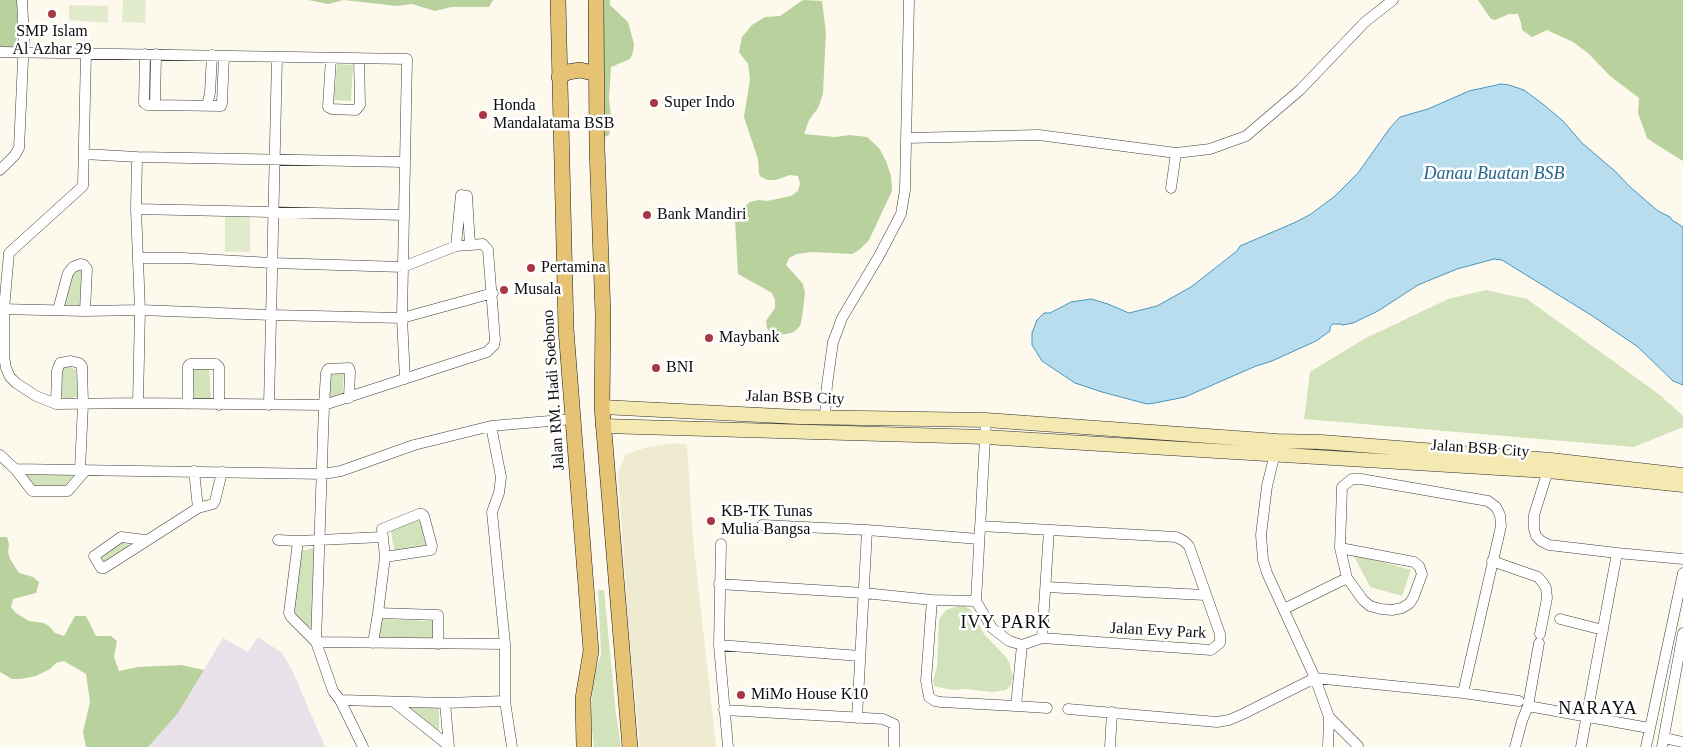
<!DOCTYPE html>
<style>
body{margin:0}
canvas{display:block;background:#fdf9ed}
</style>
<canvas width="1683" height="747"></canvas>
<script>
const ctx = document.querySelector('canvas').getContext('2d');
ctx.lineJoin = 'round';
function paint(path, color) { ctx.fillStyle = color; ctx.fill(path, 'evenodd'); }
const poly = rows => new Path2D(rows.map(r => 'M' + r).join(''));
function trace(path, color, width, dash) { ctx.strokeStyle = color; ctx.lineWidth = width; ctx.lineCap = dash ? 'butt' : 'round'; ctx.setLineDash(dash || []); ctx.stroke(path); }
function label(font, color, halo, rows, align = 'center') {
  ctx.font = font + ' Georgia,serif'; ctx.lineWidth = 5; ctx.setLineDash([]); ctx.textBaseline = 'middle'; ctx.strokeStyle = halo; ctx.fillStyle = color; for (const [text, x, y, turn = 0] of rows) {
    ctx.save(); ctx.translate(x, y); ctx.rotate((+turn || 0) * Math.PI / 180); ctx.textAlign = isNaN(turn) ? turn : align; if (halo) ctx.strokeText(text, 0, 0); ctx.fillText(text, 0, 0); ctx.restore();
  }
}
paint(poly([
 [258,637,282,653,292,670,325,747,148,747,178,713,223,638,248,652]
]), '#e8e1ea');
paint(poly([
 [675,443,687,445,693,539,716,747,640,747,629,635,618,473,626,454,648,447]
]), '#efebd1');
paint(poly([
 [337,64,353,65,351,101,334,100],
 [77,269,82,271,80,306,64,305,67,282],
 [1486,290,1527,299,1660,395,1683,416,1683,427,1634,447,1304,419,1310,372,1364,339,1448,299],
 [69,366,76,370,78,396,68,399,61,397,61,368],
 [209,367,211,399,194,400,193,368],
 [327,371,344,372,342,397,326,399],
 [24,473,74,475,63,488,33,486],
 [420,520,426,546,394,551,391,530],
 [122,542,131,546,102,564,98,556],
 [314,548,311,628,293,614,300,551],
 [1353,554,1411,570,1402,596,1370,587],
 [598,590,604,590,616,714,621,747,594,747,591,721,593,679,601,654],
 [957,606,965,606,971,610,984,634,1006,657,1009,662,1013,677,1011,685,1006,690,993,692,964,689,952,690,934,686,933,681,937,666,939,619,946,610],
 [379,619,433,621,434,639,378,638],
 [439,706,439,732,407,708]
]), '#d2e3bb');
paint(poly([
 [0,0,18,0,17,37,15,48,0,47],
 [308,0,493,0,489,7,451,7,435,11,412,4,397,6,344,0,328,4],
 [600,0,610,0,610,5,628,22,634,44,633,52,630,59,611,67,609,99,612,124,609,135,605,137,602,135],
 [803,0,822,1,826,32,823,94,818,108,809,120,804,134,835,137,850,135,867,137,879,148,886,161,891,176,892,191,869,240,859,250,852,254,812,252,797,254,789,258,786,265,803,284,805,293,802,318,800,326,794,332,787,334,771,335,767,328,766,321,775,308,775,300,772,293,738,274,735,219,738,212,750,202,758,200,767,201,791,196,798,191,800,184,798,176,790,175,776,180,768,180,761,177,759,174,758,159,744,117,750,79,748,64,739,52,742,37,752,25,765,17,780,16],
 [1478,0,1683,0,1683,161,1654,143,1647,138,1638,113,1639,98,1610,76,1588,53,1573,42,1547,30,1532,37,1522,30,1521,23,1518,14,1509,14,1495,20,1491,19],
 [0,537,7,537,9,544,8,552,10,559,19,573,33,577,39,582,36,593,13,599,11,607,16,613,29,621,44,623,50,627,55,633,64,636,75,616,86,616,96,636,111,636,117,641,114,657,119,671,138,667,181,665,204,670,178,713,148,747,86,747,83,732,90,702,86,674,64,661,56,663,50,669,36,676,20,679,12,679,0,672]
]), '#b8d19d');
paint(poly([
 [123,0,146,0,145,23,122,22],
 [69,5,108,6,108,23,69,20],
 [225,217,250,217,250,252,225,252]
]), '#e2ebcc');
const water = poly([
 [1501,84,1509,85,1524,90,1544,105,1563,121,1582,143,1616,172,1629,186,1658,211,1670,217,1672,220,1683,227,1683,385,1673,381,1638,347,1594,317,1502,260,1494,259,1457,269,1418,285,1378,311,1353,323,1343,325,1340,324,1333,324,1330,327,1330,331,1316,341,1272,361,1256,366,1185,397,1155,403,1147,404,1102,392,1075,383,1042,361,1032,345,1032,333,1037,320,1044,313,1050,313,1071,302,1091,299,1108,304,1129,313,1157,306,1191,287,1237,251,1240,246,1296,222,1311,214,1335,196,1358,173,1390,128,1400,117,1428,109,1469,91,1501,84]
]);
paint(water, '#b8ddee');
trace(water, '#4995bb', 1);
const street = poly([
 [0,52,407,59,402,318,405,379],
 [86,53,83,186,9,253,4,309,4,356,6,368,10,377,16,383,36,396,56,404,138,403,324,405,487,352,494,345,495,340,488,250,483,244,456,246,403,267,272,263,183,258,138,258],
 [145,54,144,103,147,105,155,105,156,54],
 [331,58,328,107,332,109,356,110,360,105,359,58],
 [155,105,221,106,222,103,224,56],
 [207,106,210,93,212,55],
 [906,138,1039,135,1176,153,1171,188],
 [1176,153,1210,149,1246,136,1300,90,1365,22,1393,0],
 [84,154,137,157,405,162],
 [137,157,136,209,140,310,138,403],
 [0,170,15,155,19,148,24,39,22,0],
 [136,209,404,215],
 [456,246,461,195,467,196,470,245],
 [0,309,85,311,140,310,271,315,402,318,493,293],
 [58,310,68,273,73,267,81,264,84,265,87,269,85,311],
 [349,398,350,371,349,368,328,369,326,373,324,405,316,642,333,691,340,700,445,703,505,701],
 [56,404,57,371,60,363,71,361,79,363,82,366,83,404,80,470],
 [188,404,188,366,190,364,216,364,219,367,219,405],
 [269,405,277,57],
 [825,417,827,385,833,342,838,329,842,318,879,256,901,214,905,190,909,0],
 [491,426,501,477,499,493,492,512,505,644,505,701,512,747],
 [1276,449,1267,486,1261,535,1263,560,1267,573,1315,678,1463,693,1519,701],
 [0,455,15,469,32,491,68,491,86,470],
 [1550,464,1534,515,1534,529,1536,536,1541,541,1549,545,1617,553],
 [15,469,323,474,341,471,414,445,491,426,573,419],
 [194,471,198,508],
 [419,514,422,514,424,516,432,546,431,550,385,557,382,529,419,514],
 [762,525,867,530,979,539],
 [980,526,1176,537,1184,541,1189,546,1220,634,1220,643,1211,650,1042,638,1022,645,1016,706,941,702,935,701,929,697,926,681,932,600,976,601,986,420],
 [382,537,298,541,289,613,291,617,316,642,505,644],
 [145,540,121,537,94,556,101,568,104,568,198,508,213,504,215,501,222,472],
 [278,540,298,541],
 [721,544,719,645,728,747],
 [1340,548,1347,578],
 [1492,561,1538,577,1543,583,1546,588,1547,598,1540,634],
 [719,584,864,593,932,600],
 [1046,587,1205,595],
 [976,601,992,628,1009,641,1022,645],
 [1284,609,1347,578,1363,600,1370,606,1381,609,1392,610,1402,608,1410,603,1414,596,1422,574,1419,566,1414,562,1340,548,1342,487,1352,479,1361,479,1488,501,1496,507,1500,515,1501,526,1463,693],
 [378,613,385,557],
 [1560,619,1603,630],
 [1042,638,1049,530],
 [373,643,378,613,438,615,438,644],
 [719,645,860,656],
 [340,700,363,747],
 [394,702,449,746],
 [445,703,449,747],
 [1016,706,1047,708],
 [1528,706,1649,728],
 [1068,709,1217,722,1229,720,1243,714,1315,678,1329,717],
 [724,710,883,719,894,724,894,747],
 [857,718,867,530],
 [1664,738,1683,742],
 [1110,747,1112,712],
 [1328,747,1329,717,1358,746],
 [1515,747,1522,721,1528,706,1539,643],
 [1581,747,1617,553,1683,559],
 [1646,747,1683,573],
 [1662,747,1683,633]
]);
const secondary = poly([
 [602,407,799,417,986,420,1277,441,1322,442,1551,460,1683,475],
 [603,426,985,437,1548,471,1683,485]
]);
const primary = poly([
 [558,0,566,329,591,651,583,698,584,747],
 [596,0,597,148,603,315,602,407,630,747],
 [559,77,568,72,580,70,597,74]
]);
trace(street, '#3f3f3f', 11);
trace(secondary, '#2e2e2e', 15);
trace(primary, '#1d1d1d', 16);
trace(street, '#fff', 10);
trace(secondary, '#f4e9b1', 14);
trace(primary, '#e6c374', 15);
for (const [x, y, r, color] of [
 [52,14,5,"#a93743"],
 [654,103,5,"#a93743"],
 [483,115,5,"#a93743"],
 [647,215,5,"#a93743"],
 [531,268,5,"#a93743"],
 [504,290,5,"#a93743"],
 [709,338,5,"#a93743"],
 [656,368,5,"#a93743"],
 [711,521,5,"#a93743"],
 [741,695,5,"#a93743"]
]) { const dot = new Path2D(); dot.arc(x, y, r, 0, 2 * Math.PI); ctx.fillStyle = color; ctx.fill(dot); trace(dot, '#fff', 2); }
label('16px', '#0c0c0c', '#fff', [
 ["SMP Islam",52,32,"center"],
 ["Al Azhar 29",52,50,"center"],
 ["Super Indo",664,103],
 ["Honda",493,106],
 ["Mandalatama BSB",493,124],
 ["Bank Mandiri",657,215],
 ["Pertamina",541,268],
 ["Musala",514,290],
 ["Maybank",719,338],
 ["BNI",666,368],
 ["KB-TK Tunas",721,512],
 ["Mulia Bangsa",721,530],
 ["MiMo House K10",751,695]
], 'left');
label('16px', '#0c0c0c', '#fff', [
 ["Jalan RM. Hadi Soebono",554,390,-94],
 ["Jalan BSB City",795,398,2],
 ["Jalan BSB City",1480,449,4],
 ["Jalan Evy Park",1158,631,3]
]);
label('italic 18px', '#26668d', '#fff', [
 ["Danau Buatan BSB",1494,174]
]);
ctx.letterSpacing = '1px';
label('18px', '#0c0c0c', '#fff', [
 ["IVY PARK",1006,623],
 ["NARAYA",1598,709]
]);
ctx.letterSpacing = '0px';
</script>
